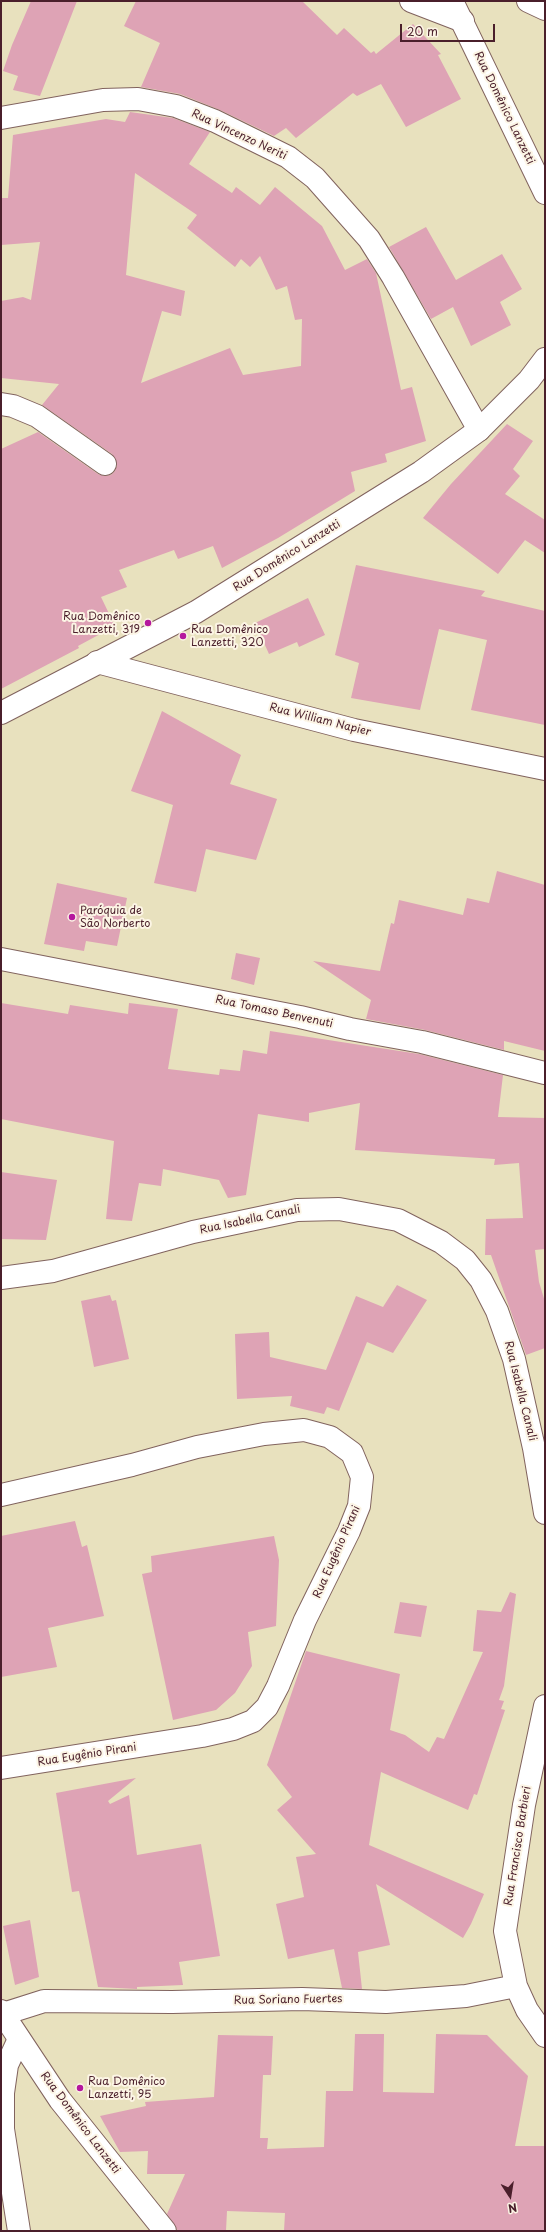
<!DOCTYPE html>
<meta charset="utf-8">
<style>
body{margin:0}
#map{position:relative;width:546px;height:2232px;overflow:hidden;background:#e8e1be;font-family:"Playpen Sans",sans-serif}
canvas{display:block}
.frame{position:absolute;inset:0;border:2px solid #4a1f2b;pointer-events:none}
.north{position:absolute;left:490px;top:2176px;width:40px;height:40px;-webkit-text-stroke:3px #fcf5e5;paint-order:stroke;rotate:168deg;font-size:11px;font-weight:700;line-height:16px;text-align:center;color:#4a1f2b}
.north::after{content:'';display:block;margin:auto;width:14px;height:18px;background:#4a1f2b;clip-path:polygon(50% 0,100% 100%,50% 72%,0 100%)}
.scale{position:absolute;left:400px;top:24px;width:95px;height:18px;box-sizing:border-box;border:2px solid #4a1f2b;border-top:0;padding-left:5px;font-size:12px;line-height:14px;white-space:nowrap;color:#4a1f2b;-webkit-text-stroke:3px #fcf5e5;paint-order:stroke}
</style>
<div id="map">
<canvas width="546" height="2232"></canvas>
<div class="frame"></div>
<div class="north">N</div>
<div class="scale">20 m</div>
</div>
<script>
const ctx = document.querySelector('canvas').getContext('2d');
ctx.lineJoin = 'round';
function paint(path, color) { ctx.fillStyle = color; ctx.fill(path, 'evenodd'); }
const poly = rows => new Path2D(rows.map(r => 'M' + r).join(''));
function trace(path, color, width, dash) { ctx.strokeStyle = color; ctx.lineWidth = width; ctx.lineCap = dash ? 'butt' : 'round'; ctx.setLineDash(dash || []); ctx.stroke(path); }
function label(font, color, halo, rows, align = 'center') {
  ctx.font = font + ' "Playpen Sans",sans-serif'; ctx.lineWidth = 4; ctx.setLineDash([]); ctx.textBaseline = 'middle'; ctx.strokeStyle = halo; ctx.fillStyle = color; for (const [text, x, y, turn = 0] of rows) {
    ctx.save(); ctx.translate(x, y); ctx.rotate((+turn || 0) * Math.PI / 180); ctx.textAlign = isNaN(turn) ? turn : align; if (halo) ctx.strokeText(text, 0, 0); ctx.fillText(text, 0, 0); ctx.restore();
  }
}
paint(poly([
 [31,1,77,1,40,96,13,90,18,76,3,71,12,45],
 [136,1,302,1,337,35,344,28,371,53,374,51,376,54,413,24,441,54,438,55,461,99,406,127,381,84,357,96,353,93,296,138,286,128,274,136,220,110,180,94,141,87,160,43,124,26],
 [130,112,173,118,210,132,189,164,232,193,236,187,260,205,275,187,322,226,345,270,367,259,376,273,401,390,412,387,426,441,385,454,387,462,351,472,355,491,278,538,222,568,213,546,178,559,174,550,119,570,127,587,101,597,115,626,78,646,79,648,1,689,1,449,38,432,98,474,104,476,111,475,115,471,117,465,112,454,42,405,59,384,1,378,1,301,23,297,31,300,40,242,1,245,1,198,8,198,13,135,106,119,125,122],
 [135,173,197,215,187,228,235,267,241,259,250,267,260,256,276,290,287,286,295,320,302,319,301,366,243,375,230,348,141,383,162,311,181,316,185,291,126,275],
 [426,227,456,280,502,254,522,289,500,302,511,325,471,346,453,307,431,319,389,247],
 [507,424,533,441,513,469,520,476,505,494,545,520,545,553,525,540,498,574,423,518,451,484],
 [356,565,485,591,481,596,545,611,545,725,471,710,487,640,439,629,420,710,351,698,359,663,335,655],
 [308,598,325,635,299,647,297,642,269,654,255,623],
 [162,711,241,755,230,784,277,799,256,860,206,849,196,892,154,883,173,805,131,791],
 [497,871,545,885,545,1051,504,1041,504,1050,425,1030,366,1019,371,1000,313,961,380,971,391,923,394,924,399,900,463,915,467,898,489,903],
 [57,883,127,898,117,946,86,941,84,951,44,944],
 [236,953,260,958,254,985,231,979],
 [1,1003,68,1014,70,1005,128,1014,129,1003,178,1009,168,1069,219,1075,220,1069,240,1071,243,1050,267,1054,270,1031,419,1054,503,1075,498,1117,545,1118,545,1249,535,1250,539,1282,545,1302,545,1348,526,1355,491,1255,485,1255,486,1219,523,1218,519,1163,494,1165,495,1159,355,1150,360,1103,309,1113,309,1122,258,1114,246,1195,228,1198,219,1180,163,1169,161,1186,139,1183,132,1221,106,1219,114,1141,1,1119],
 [1,1172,57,1180,46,1240,1,1239],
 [397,1285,427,1300,393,1353,367,1342,339,1411,327,1407,324,1414,290,1406,292,1396,237,1399,235,1334,269,1332,270,1357,326,1370,356,1296,383,1307],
 [110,1295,112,1301,116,1300,129,1359,94,1367,81,1301],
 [75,1521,82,1547,87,1545,104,1616,48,1628,57,1667,1,1677,1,1536],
 [274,1536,279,1560,276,1626,248,1632,252,1666,235,1693,216,1710,173,1720,142,1574,152,1572,151,1556],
 [510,1592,516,1594,504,1686,499,1700,504,1701,501,1709,505,1710,477,1795,474,1794,468,1810,381,1772,369,1845,484,1894,471,1924,463,1938,376,1884,390,1945,358,1952,362,1989,342,1988,334,1949,288,1959,276,1904,304,1897,296,1857,316,1854,277,1810,292,1797,267,1765,306,1651,400,1674,390,1730,405,1735,429,1752,437,1737,444,1739,483,1652,473,1651,477,1610,501,1612],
 [400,1602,427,1606,421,1637,394,1633],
 [136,1778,108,1801,110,1804,129,1795,137,1855,201,1844,220,1956,179,1962,183,1985,137,1987,137,1989,98,1987,79,1891,72,1892,56,1793],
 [30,1920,39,1977,15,1985,3,1926],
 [355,2034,384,2034,383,2092,434,2093,436,2034,487,2035,528,2076,515,2146,545,2146,545,2231,284,2231,285,2213,227,2211,226,2231,178,2231,167,2214,185,2174,147,2174,148,2151,120,2152,100,2116,146,2106,145,2102,214,2097,218,2035,273,2036,271,2075,263,2075,260,2138,268,2138,267,2149,324,2147,326,2091,353,2091]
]), '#dea3b5');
const street = poly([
 [411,1,463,21],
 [528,1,545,9],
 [1,118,103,100,138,99,176,106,215,121,288,157,315,178,369,239,393,277,479,430],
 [1,404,13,406,37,416,105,464],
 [97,662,354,730,545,769],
 [1,959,300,1017,350,1029,422,1042,545,1073],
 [1,1278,53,1271,193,1232,297,1210,339,1209,398,1220,441,1242,465,1260,481,1280,497,1311,514,1359,534,1448,545,1513],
 [1,1495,132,1465,197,1447,264,1434,304,1430,330,1437,352,1453,362,1477,359,1506,349,1531,305,1620,278,1686,267,1707,253,1721,233,1729,202,1736,1,1768],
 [516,1986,505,1931,524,1805,545,1706],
 [3,2014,44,2001,172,2002,302,1999,386,2002,466,1996,516,1986,527,2010,545,2036],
 [19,2231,3,2129,3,2093,7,2065,19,2039]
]);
const secondary = poly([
 [452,1,545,193],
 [1,713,196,612,421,472,479,430,529,380,545,359],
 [1,2011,60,2100,165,2231]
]);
trace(street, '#81635e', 24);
trace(secondary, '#81635e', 24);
trace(street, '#fff', 22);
trace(secondary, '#fff', 22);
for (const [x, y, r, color] of [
 [148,623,4,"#b5179e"],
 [183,636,4,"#b5179e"],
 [72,917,4,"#b5179e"],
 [80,2088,4,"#b5179e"]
]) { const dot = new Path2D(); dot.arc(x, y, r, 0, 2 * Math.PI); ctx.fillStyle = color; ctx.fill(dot); trace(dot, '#fcf5e5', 1.5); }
label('11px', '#4a1f2b', '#fcf5e5', [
 ["Rua Domênico Lanzetti",504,108,64],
 ["Rua Vincenzo Neriti",239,135,25],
 ["Rua Domênico Lanzetti",287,556,-32],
 ["Rua William Napier",320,720,14],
 ["Rua Tomaso Benvenuti",274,1012,12],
 ["Rua Isabella Canali",250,1220,-12],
 ["Rua Isabella Canali",520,1391,76],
 ["Rua Eugênio Pirani",337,1552,-66],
 ["Rua Eugênio Pirani",87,1755,-9],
 ["Rua Francisco Barbieri",518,1846,-81],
 ["Rua Soriano Fuertes",288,2000,-1],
 ["Rua Domênico Lanzetti",80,2123,53]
]);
label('11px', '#4a1f2b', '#fcf5e5', [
 ["Rua Domênico",140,617,"right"],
 ["Lanzetti, 319",140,630,"right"],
 ["Rua Domênico",191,630],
 ["Lanzetti, 320",191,643],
 ["Paróquia de",80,911],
 ["São Norberto",80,924],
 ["Rua Domênico",88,2082],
 ["Lanzetti, 95",88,2095]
], 'left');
</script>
